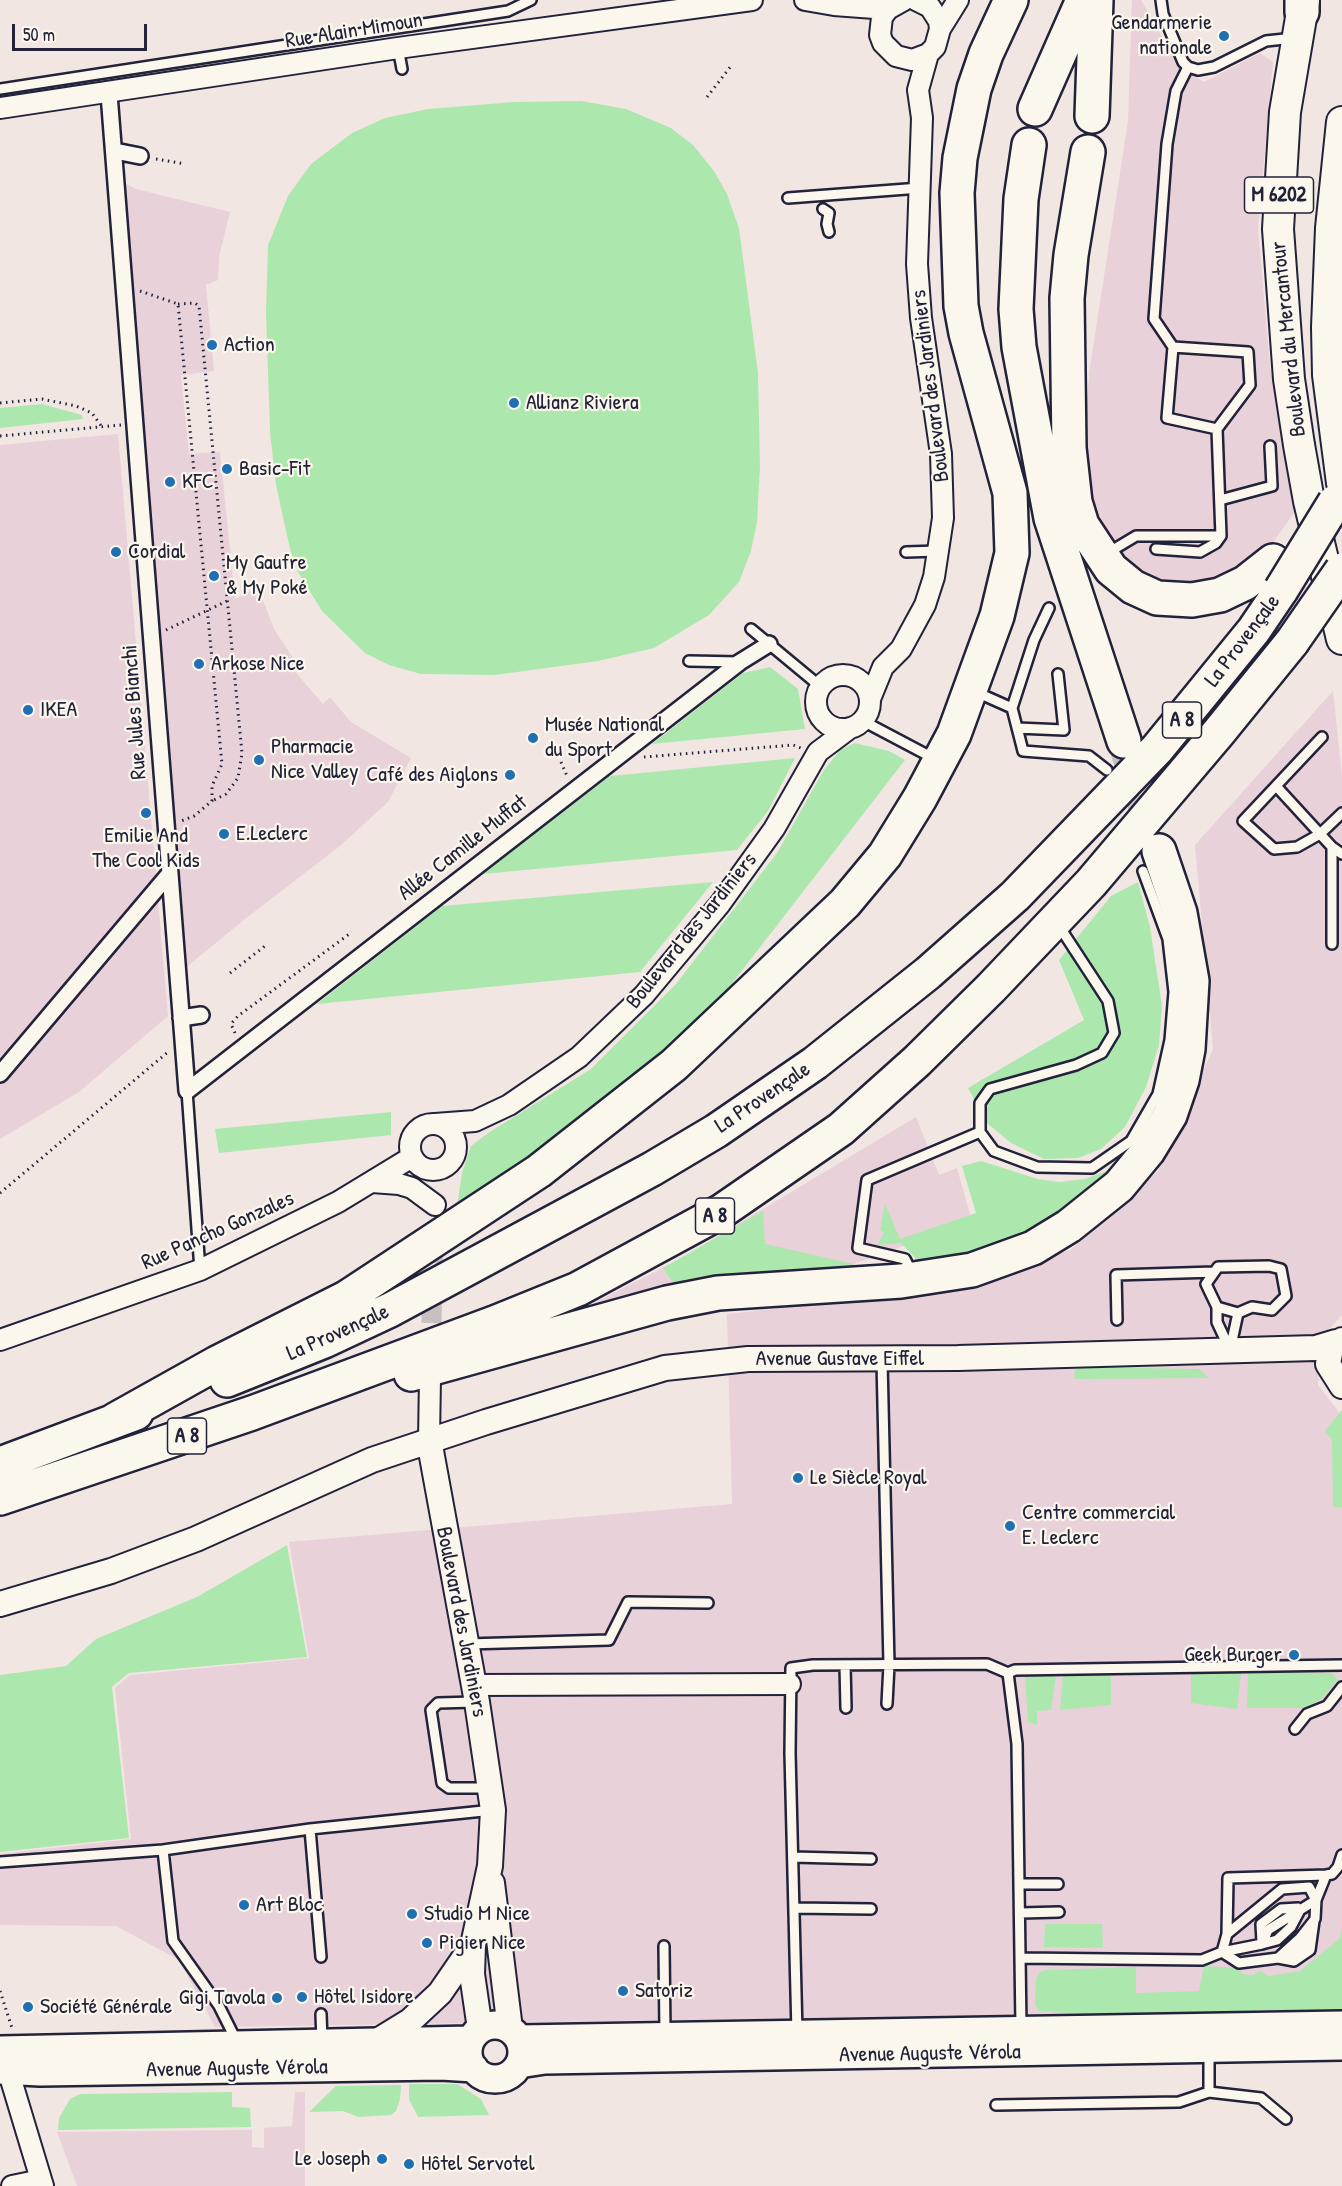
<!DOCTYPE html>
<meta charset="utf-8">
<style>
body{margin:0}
#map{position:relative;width:1342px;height:2186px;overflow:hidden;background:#f2e6e3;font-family:"Patrick Hand",sans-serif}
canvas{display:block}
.scale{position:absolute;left:12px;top:24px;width:135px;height:27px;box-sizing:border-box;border:3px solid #22223b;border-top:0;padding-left:8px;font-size:18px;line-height:21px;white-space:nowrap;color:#22223b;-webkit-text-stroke:4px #fbf7ec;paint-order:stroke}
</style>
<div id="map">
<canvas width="1342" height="2186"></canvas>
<div class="scale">50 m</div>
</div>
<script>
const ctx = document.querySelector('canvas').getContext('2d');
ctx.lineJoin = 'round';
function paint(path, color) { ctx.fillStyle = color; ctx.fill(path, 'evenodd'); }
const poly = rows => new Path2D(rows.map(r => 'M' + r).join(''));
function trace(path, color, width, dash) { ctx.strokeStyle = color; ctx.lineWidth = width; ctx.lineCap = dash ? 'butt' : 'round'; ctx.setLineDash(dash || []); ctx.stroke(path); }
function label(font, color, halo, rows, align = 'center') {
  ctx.font = font + ' "Patrick Hand",sans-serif'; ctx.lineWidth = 4.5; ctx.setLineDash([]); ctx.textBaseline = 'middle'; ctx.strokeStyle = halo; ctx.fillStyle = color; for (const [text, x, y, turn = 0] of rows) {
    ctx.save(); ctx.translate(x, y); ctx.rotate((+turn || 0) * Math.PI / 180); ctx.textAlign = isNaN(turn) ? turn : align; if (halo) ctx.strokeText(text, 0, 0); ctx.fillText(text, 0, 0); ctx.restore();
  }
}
paint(poly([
 [1132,0,1141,0,1179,66,1204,82,1260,53,1273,62,1258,228,1270,367,1299,506,1274,541,1240,570,1209,583,1176,585,1152,580,1128,566,1111,551,1088,499,1082,451,1090,367,1128,121],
 [117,179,136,189,230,212,219,257,218,280,206,285,214,371,181,375,189,454,220,452,235,599,258,588,275,631,296,662,292,668,323,704,330,697,351,722,411,758,388,802,340,846,245,919,178,974],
 [118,434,168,1016,79,1092,0,1139,0,445],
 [1333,691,1342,776,1342,1315,1322,1337,1318,1385,1342,1416,1342,2006,1075,2014,215,2027,179,1960,116,1926,0,1925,0,1854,131,1839,115,1688,130,1675,309,1658,289,1542,732,1504,727,1314,930,1291,1071,1250,1158,1171,1213,1049,1195,845],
 [916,1117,939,1175,957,1168,972,1221,854,1264,842,1276,536,1325,592,1304,678,1260],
 [295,2092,305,2092,305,2186,77,2186,57,2132,252,2130,252,2147,264,2148,264,2128,292,2126]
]), '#e8d1d9');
paint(poly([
 [581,101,626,109,671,128,693,145,714,171,727,194,739,228,758,373,760,467,757,522,751,551,739,582,709,615,654,648,598,661,495,675,421,674,389,665,365,653,322,611,298,572,290,549,276,485,270,432,266,311,268,245,288,196,311,164,352,133,385,118,428,109,514,102],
 [42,404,82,415,83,419,0,428,0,408],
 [770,667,798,689,805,729,652,744,743,673],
 [855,743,889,751,905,760,713,1008,631,1086,456,1213,462,1173,471,1146,488,1133,591,1069,676,984,777,853,824,770,840,750],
 [795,758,768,811,737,850,483,874,610,776],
 [713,882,640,972,317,1004,442,906],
 [1138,882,1150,927,1162,1006,1159,1045,1146,1087,1125,1127,1101,1149,1078,1158,1044,1159,1011,1143,988,1124,968,1088,1084,1020,1059,960,1111,896],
 [391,1112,391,1135,219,1153,215,1129],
 [1126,1156,1129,1160,1035,1233,960,1258,924,1267,901,1243,878,1245,884,1232,880,1230,885,1204,900,1239,976,1213,962,1166,981,1161,1038,1179,1059,1182,1085,1179,1106,1171],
 [763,1211,765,1244,854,1264,842,1276,679,1291,663,1268],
 [1080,1367,1199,1369,1209,1378,1075,1379,1074,1372],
 [1342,1410,1342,1507,1333,1507,1332,1440,1325,1431],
 [287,1545,307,1657,129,1673,112,1687,129,1838,0,1852,0,1675,66,1666,96,1639,197,1597],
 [1248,1672,1332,1673,1338,1680,1321,1699,1307,1708,1247,1708],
 [1191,1673,1241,1673,1237,1709,1191,1703],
 [1029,1674,1056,1676,1051,1710,1037,1711,1037,1725,1028,1722,1025,1678],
 [1063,1675,1111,1675,1111,1705,1060,1710],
 [1045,1924,1102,1924,1103,1948,1044,1947],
 [1342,1929,1342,2014,1320,2017,1309,2011,1266,2010,1178,2018,1137,2018,1039,2011,1035,2005,1036,1979,1040,1972,1047,1970,1136,1967,1136,1993,1199,1991,1204,1966,1238,1968,1242,1974,1253,1975,1260,1971,1269,1976,1300,1971,1339,1939],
 [409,2084,457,2084,481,2099,489,2115,418,2117,409,2099],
 [401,2085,400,2099,396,2111,391,2115,358,2117,343,2111,309,2112,336,2086],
 [232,2092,232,2107,250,2108,251,2127,58,2130,59,2118,70,2099,80,2094]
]), '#ace8ae');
trace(poly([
 [431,1353,433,1235]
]), '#c8bfc1', 20, [20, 10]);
trace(poly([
 [1126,748,1159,851]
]), '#c8bfc1', 33, [33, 16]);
const service = poly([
 [1161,0,1163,14,1183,62,1188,67,1198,70,1214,67,1266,41,1294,38],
 [398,48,402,69],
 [0,89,508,11,531,0],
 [788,198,920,188],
 [823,209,829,213,827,224,829,232],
 [1173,347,1248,352,1250,385,1217,429],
 [1220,500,1272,486,1270,446],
 [1156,549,1200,552,1216,543,1221,536,1217,429,1167,418,1173,347,1154,319,1167,144,1176,91,1188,67],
 [1111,551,1136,536,1221,536],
 [906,552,938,551],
 [751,629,821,687],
 [689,661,740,662],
 [976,692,1012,708,1023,751,1089,756,1107,770],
 [1012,708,1034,640,1049,608],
 [863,721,935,759],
 [1017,728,1064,730,1058,674],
 [1322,737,1243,821,1274,849,1297,847,1320,834,1342,813],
 [1276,786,1332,847],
 [1059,926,1108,1001,1114,1033,1102,1053,1076,1065,990,1089,980,1103,980,1132,994,1151,1037,1167,1092,1168,1131,1141,1158,1094,1170,1040,1174,992,1168,939,1143,871],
 [1332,944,1332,847,1342,854],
 [187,1091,200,1270],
 [1269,1266,1281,1269,1286,1296,1272,1310,1252,1307,1238,1313,1230,1350,1217,1322,1217,1307,1206,1284,1218,1267,1269,1266],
 [912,1273,905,1259,858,1248,867,1180,980,1132],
 [1217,1307,1238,1313],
 [1117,1320,1116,1275,1214,1272],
 [882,1361,889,1665,887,1704],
 [467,1644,609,1640,628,1602,708,1603],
 [845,1665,846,1708],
 [1008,1673,1017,1744,1021,2027],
 [475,1702,438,1703,431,1710,442,1783,449,1788,489,1788],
 [1295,1729,1307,1714,1327,1706,1342,1687],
 [310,1829,321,1957],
 [793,1857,871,1859],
 [0,1862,163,1850],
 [1020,1884,1058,1884],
 [794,1908,871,1909],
 [1021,1913,1059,1912],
 [1262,1942,1261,1924,1281,1909,1298,1908],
 [1262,1944,1277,1940,1291,1927,1300,1910],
 [664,1946,665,2033],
 [1222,1952,1239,1963,1278,1958,1300,1938,1315,1919,1316,1900,1309,1887,1282,1889,1227,1934],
 [1222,1952,1262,1944,1268,1930,1316,1900,1326,1875],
 [1021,1958,1202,1960,1222,1952,1227,1934,1228,1878,1326,1875,1332,1874,1338,1867,1342,1855],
 [1278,1958,1294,1961,1310,1950,1314,1921],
 [1281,1958,1291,1957,1304,1943,1309,1932],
 [321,2014,322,2041],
 [797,2033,790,1753,791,1668,813,1665,987,1664,1008,1673,1015,1670,1342,1665],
 [237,2042,219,2006,173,1941,163,1850,310,1829,493,1810],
 [1209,2092,1261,2098,1286,2119],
 [996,2105,1179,2102,1209,2092,1209,2051]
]);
const pedestrian = poly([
 [109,94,187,1091],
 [115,151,140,156],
 [181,1018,201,1015],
 [0,1074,170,873],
 [187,1091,740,662,769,644]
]);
const minor = poly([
 [805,0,834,5,888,9],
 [904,0,888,9,882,17,880,35,883,43,896,56,912,60,928,54,935,47,940,29,939,21,930,7,916,0],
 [940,29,958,0],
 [0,108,398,48,752,0],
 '816 702a27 27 0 1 1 54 0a27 27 0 1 1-54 0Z',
 [870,699,883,667,901,649,925,605,934,577,943,518,941,454,921,318,917,264,922,118,918,90,928,54],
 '410 1147a23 23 0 1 1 46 0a23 23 0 1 1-46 0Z',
 [435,1124,475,1121,509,1105,579,1057,644,995,720,904,774,829,818,752,850,728],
 [372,1182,399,1184,412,1188,435,1205],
 [0,1340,200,1270,338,1202,412,1157],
 [429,1440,430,1377],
 [474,1685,790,1684],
 [8,2070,43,2186],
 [12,2186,41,2180]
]);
const tertiary = poly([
 [1342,1340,1331,1348,1328,1364,1342,1386],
 [429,1440,477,1702,493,1810,490,1866,473,1945,472,1974,480,2029],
 [0,1604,111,1571,196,1539,372,1460,486,1422,665,1368,748,1359,958,1358,1316,1348,1336,1342],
 [492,1883,510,2029],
 [379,2040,410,2021,440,1993,473,1945]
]);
const secondary = poly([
 '468 2052a27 27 0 1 1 54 0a27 27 0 1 1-54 0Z',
 [519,2039,1342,2025],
 [0,2050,470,2040],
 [519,2064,545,2060,1342,2046],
 [0,2070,40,2072,441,2066,474,2068]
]);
const primary = poly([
 [1304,0,1285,112,1278,229,1289,379,1299,445,1309,501,1342,639],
 [1342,122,1331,228,1327,327,1328,375,1342,483]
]);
const motorway = poly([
 [1302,12,1302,0],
 [1035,109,1083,0],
 [1092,116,1096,0],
 [1029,145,1021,199,1016,309,1019,347,1051,518,1124,741],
 [1088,152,1071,255,1067,298,1069,448,1075,502,1082,525,1111,569,1133,587,1157,598,1192,600,1220,595,1245,583,1273,561],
 [411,1374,667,1303,718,1293,901,1281,972,1270,1033,1248,1069,1226,1119,1186,1148,1151,1170,1115,1182,1080,1188,1049,1192,981,1180,913,1159,851],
 [227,1380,324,1341,390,1310,652,1169,716,1131,815,1063,928,973,1015,896,1157,749,1254,630,1281,590],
 [115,1420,217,1363,346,1298,539,1171,674,1065,845,903,885,855,920,798,954,734,997,616,1012,553,1010,493,966,333,961,306,957,193,960,158,974,89,986,54,1011,0],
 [0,1464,136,1413],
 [0,1498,252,1413,494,1323,578,1289,722,1211,841,1129,917,1061,991,988,1091,883,1219,732,1292,642]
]);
trace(service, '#22223b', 14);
trace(pedestrian, '#22223b', 20);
trace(minor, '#22223b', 24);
trace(tertiary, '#22223b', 28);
trace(secondary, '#22223b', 32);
trace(primary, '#22223b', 34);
trace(motorway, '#22223b', 38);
trace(poly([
 [707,97,731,66],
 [156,159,185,164],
 [140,291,178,304,222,764,212,786,212,801,194,816,181,821],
 [178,304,195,303,199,306,242,753,238,778,226,794,212,801],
 [0,403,42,399,76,406,92,413,102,427],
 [0,436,121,425],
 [166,630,227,601],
 [644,757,793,745,801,748],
 [561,762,567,776],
 [230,973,265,946],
 [235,1033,231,1024,238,1016,352,932],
 [0,1193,168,1052],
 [0,1991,12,2028]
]), '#22223b', 3, [1.5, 4.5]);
trace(service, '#fbf7ec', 9);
trace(pedestrian, '#fbf7ec', 15);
trace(minor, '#fbf7ec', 20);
trace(tertiary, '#fbf7ec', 24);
trace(secondary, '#fbf7ec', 27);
trace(primary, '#fbf7ec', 30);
trace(motorway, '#fbf7ec', 33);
const motorwayBridge = poly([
 [1281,590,1335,502],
 [1292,642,1342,570]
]);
trace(motorwayBridge, '#22223b', 38, []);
trace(motorwayBridge, '#fbf7ec', 33);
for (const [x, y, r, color] of [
 [1224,36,6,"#1f6fb2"],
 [212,345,6,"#1f6fb2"],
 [514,403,6,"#1f6fb2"],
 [227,469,6,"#1f6fb2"],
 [170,482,6,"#1f6fb2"],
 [116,552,6,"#1f6fb2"],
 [214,576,6,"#1f6fb2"],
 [199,664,6,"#1f6fb2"],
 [28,710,6,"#1f6fb2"],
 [533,738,6,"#1f6fb2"],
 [259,760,6,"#1f6fb2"],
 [510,775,6,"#1f6fb2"],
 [146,813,6,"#1f6fb2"],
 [224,834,6,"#1f6fb2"],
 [798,1478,6,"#1f6fb2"],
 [1010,1526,6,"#1f6fb2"],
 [1294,1655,6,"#1f6fb2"],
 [244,1905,6,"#1f6fb2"],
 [412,1914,6,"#1f6fb2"],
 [427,1943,6,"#1f6fb2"],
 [623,1991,6,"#1f6fb2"],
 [302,1997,6,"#1f6fb2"],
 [277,1998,6,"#1f6fb2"],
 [28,2007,6,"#1f6fb2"],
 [382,2159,6,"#1f6fb2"],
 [409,2164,6,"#1f6fb2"]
]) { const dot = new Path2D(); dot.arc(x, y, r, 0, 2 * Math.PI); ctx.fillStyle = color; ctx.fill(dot); trace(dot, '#fbf7ec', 2); }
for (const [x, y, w] of [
 [1279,195,69],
 [1182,720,39],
 [715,1216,39],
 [187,1436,39]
]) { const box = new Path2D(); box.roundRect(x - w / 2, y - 18, w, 36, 4.5); ctx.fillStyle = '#fbf7ec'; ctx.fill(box); trace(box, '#22223b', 1.5); }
label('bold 21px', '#22223b', null, [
 ["M 6202",1279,195],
 ["A 8",1182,720],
 ["A 8",715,1216],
 ["A 8",187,1436]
]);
label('22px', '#22223b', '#fbf7ec', [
 ["Gendarmerie",1212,23,"right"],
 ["nationale",1212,48,"right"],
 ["Action",224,345],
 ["Allianz Riviera",526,403],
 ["Basic-Fit",239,469],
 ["KFC",182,482],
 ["Cordial",128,552],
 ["My Gaufre",226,563],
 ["& My Poké",226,588],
 ["Arkose Nice",211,664],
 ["IKEA",40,710],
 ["Musée National",545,725],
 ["du Sport",545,750],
 ["Pharmacie",271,747],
 ["Nice Valley",271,772],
 ["Café des Aiglons",498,775,"right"],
 ["E.Leclerc",236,834],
 ["Emilie And",146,836,"center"],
 ["The Cool Kids",146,861,"center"],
 ["Le Siècle Royal",810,1478],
 ["Centre commercial",1022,1513],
 ["E. Leclerc",1022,1538],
 ["Geek Burger",1282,1655,"right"],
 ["Art Bloc",256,1905],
 ["Studio M Nice",424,1914],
 ["Pigier Nice",439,1943],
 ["Satoriz",635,1991],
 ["Hôtel Isidore",314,1997],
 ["Gigi Tavola",265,1998,"right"],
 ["Société Générale",40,2007],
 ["Le Joseph",370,2159,"right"],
 ["Hôtel Servotel",421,2164]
], 'left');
label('22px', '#22223b', '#fbf7ec', [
 ["Rue Alain Mimoun",354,31,-9],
 ["Boulevard du Mercantour",1289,339,-96],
 ["Boulevard des Jardiniers",931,386,-97],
 ["La Provençale",1243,641,-53],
 ["Rue Jules Bianchi",135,712,-94],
 ["Allée Camille Muffat",463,848,-38],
 ["Boulevard des Jardiniers",692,931,-51],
 ["La Provençale",763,1098,-34],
 ["Rue Pancho Gonzales",218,1231,-24],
 ["La Provençale",338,1333,-24],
 ["Avenue Gustave Eiffel",840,1359],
 ["Boulevard des Jardiniers",461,1622,79],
 ["Avenue Auguste Vérola",930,2054,-1],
 ["Avenue Auguste Vérola",237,2069,-1]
]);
</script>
